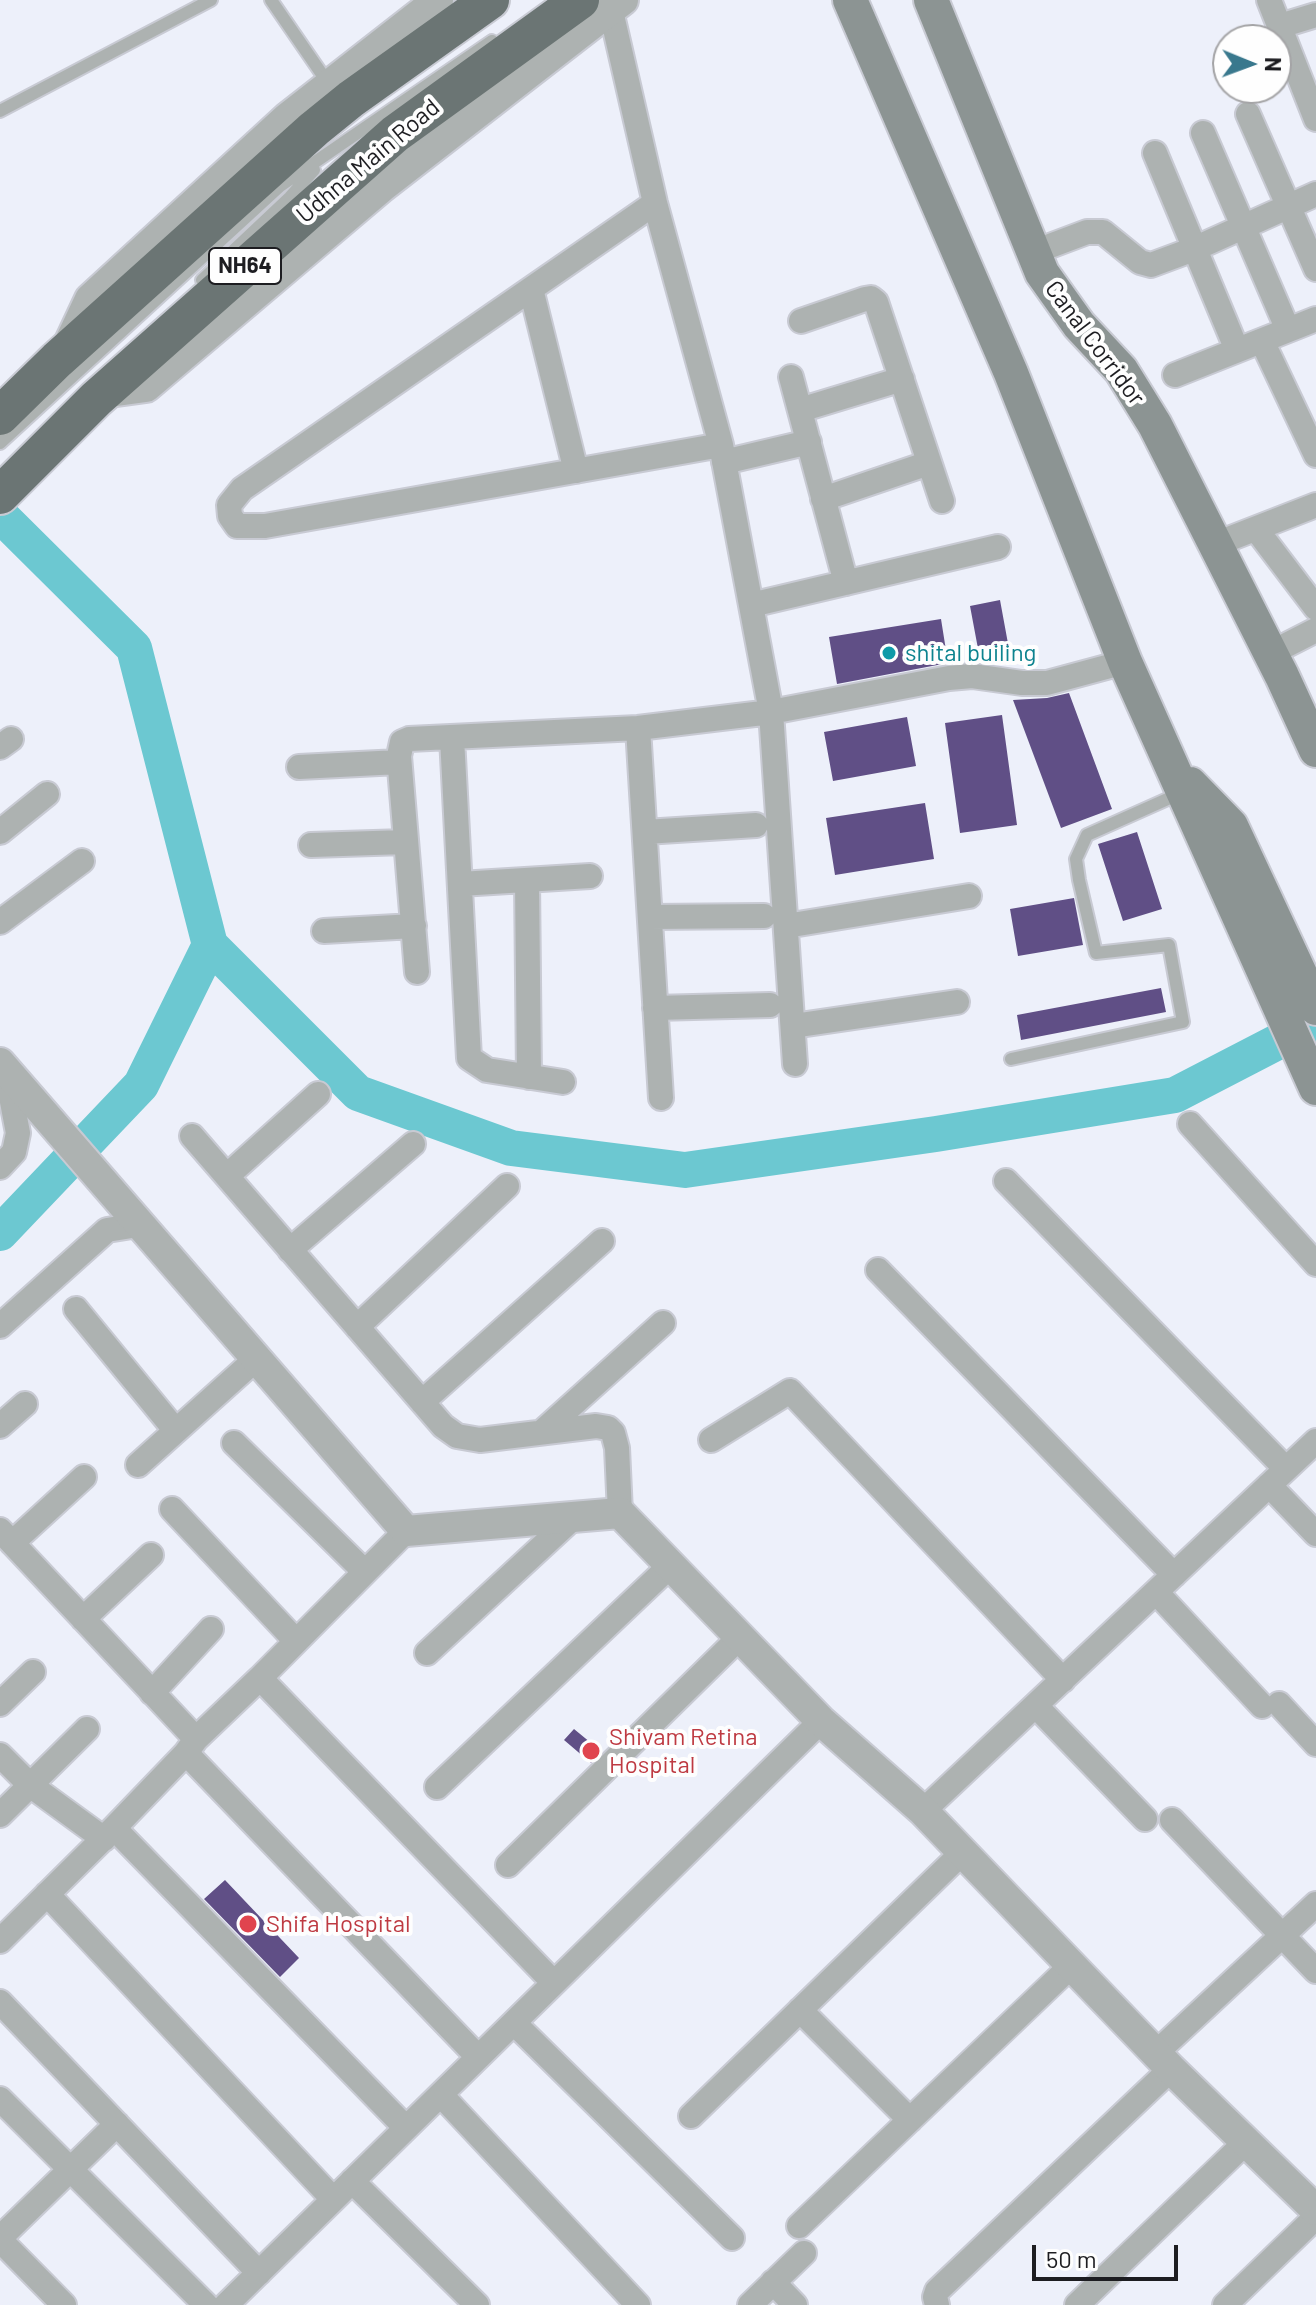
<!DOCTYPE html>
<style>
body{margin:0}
#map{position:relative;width:1316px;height:2305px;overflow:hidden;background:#edf0fa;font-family:Barlow,sans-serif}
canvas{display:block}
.north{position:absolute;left:1212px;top:24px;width:80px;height:80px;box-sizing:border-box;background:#fefefe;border:2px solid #a4a4a6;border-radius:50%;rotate:91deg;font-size:22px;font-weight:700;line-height:32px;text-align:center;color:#1d1d21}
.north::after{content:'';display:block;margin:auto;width:28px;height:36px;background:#39788d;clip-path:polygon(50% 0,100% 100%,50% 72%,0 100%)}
.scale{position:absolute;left:1032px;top:2245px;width:146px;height:36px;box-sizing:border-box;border:4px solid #1d1d21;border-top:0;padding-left:10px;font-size:24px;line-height:28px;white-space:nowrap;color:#1d1d21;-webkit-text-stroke:6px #fefefe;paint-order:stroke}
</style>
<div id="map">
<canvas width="1316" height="2305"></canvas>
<div class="north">N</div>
<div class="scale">50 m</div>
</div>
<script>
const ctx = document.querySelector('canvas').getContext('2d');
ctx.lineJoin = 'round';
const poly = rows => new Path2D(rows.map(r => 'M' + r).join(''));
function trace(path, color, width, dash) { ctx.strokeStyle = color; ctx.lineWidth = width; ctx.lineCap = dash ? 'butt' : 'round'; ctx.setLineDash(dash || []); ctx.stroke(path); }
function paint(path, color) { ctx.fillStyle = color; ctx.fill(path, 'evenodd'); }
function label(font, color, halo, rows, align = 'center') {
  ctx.font = font + ' Barlow,sans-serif'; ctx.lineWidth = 8; ctx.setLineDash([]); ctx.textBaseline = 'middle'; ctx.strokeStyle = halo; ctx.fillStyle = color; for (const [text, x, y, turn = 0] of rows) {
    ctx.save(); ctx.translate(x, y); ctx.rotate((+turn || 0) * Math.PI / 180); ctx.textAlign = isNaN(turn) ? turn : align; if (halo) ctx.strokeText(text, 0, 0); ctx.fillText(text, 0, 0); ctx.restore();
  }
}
trace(poly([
 [0,515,134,648,210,945,141,1085,0,1233],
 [210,945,358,1093,511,1148,685,1170,936,1134,1175,1095,1316,1022]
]), '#6cc8d1', 36);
paint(poly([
 [1000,600,1009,649,979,654,970,606],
 [941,619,948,663,837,684,829,637],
 [1069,693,1112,809,1061,828,1013,700,1047,698],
 [1002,715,1017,825,960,833,945,723],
 [907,717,916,766,833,781,824,732],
 [925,803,934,859,835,875,826,818],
 [1137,832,1162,909,1123,921,1098,844],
 [1074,898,1083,945,1018,956,1010,909],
 [1161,988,1166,1012,1021,1040,1017,1015],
 [574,1729,602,1752,591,1763,564,1740],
 [225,1880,299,1958,280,1977,204,1899]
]), '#604f86');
const service = poly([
 [271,0,328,83],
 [0,111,211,0],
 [202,280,290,197,314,170],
 [0,443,280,186,492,41],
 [1011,1059,1183,1022,1169,945,1096,953,1079,880,1076,859,1087,835,1181,793]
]);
const minor = poly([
 [1269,0,1316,119],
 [611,11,655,203,721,445,771,712,795,1064],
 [1280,26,1316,15],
 [1248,114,1316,269],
 [1203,133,1288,330],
 [1155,153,1237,350],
 [655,203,242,489,229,505,230,516,237,526,265,526,721,445],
 [1034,252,1087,232,1103,232,1140,262,1151,265,1194,249,1316,194],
 [531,289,576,471],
 [801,321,865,299,871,298,876,302,942,501],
 [1262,341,1316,455],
 [1175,375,1316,319],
 [791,377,846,583],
 [800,410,902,379],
 [724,462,809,442],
 [823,499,929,463],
 [1256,529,1316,608],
 [1216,544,1316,505],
 [751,605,998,547],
 [1271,653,1316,630],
 [638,728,661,1098],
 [452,738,469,1058,487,1070,563,1082],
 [0,747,11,739],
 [299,767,399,762],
 [0,832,47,794],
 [645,832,756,825],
 [311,845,405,842],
 [527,880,529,1077],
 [460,884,590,876],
 [650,917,764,916],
 [0,922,82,861],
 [786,926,969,896],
 [324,931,414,926],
 [417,972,399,756,402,742,409,739,638,728,771,712,949,678,972,676,1022,683,1047,683,1125,662],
 [655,1008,770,1005],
 [793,1026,957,1002],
 [1190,1124,1316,1264],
 [192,1136,443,1426,457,1436,480,1440,596,1426,608,1428,613,1433,617,1448,620,1513],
 [0,1167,14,1152,18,1133,6,1070],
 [227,1176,318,1094],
 [1006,1181,1286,1469],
 [290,1250,413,1144],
 [878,1270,1174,1575],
 [76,1309,176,1431],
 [0,1326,107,1230,138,1225],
 [357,1327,507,1186],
 [422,1402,602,1241],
 [0,1426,25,1404],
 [542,1432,663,1323],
 [711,1440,790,1391,1063,1680],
 [234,1443,365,1572],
 [138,1465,256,1359],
 [1269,1485,1316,1534],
 [172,1509,296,1641],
 [0,1530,196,1739],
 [12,1543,84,1477],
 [1156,1592,1262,1706],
 [83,1619,151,1555],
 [427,1653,574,1517],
 [260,1678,554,1983],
 [152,1693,211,1629],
 [0,1704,33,1672],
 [1279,1704,1316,1744],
 [1036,1706,1145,1819],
 [186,1753,478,2057],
 [0,1755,30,1785,104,1839],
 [437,1787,671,1565],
 [923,1811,1316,1441],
 [0,1815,87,1729],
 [1172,1820,1316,1971],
 [114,1828,406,2128],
 [508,1865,740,1637],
 [47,1894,333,2199],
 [0,1941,114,1828,186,1753,196,1739,260,1678,406,1531],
 [0,2002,259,2273],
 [800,2010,910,2120],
 [515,2024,732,2238],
 [1157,2052,1316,1904],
 [442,2096,638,2305],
 [0,2099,206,2305],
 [691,2116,963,1852],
 [352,2181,477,2305],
 [799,2226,1072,1965],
 [0,2238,117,2124],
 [0,2240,64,2305],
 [773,2282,795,2305],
 [226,2305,821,1721],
 [750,2305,804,2253],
 [937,2305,935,2297,937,2291,1171,2069],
 [1077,2305,1247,2141],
 [1225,2305,1316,2217]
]);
const tertiary = poly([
 [67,348,90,299,287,118,438,0],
 [102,393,146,387,382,187,623,0],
 [0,1063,406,1531,620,1513,821,1721,923,1811,1171,2069,1316,2210]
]);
const secondary = poly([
 [850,0,1011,373,1125,662,1316,1088],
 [931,0,1042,273,1079,325,1121,370,1155,425,1282,676,1316,750],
 [1190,784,1231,826,1316,1008]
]);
const trunk = poly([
 [0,416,57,360,314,129,351,99,490,0],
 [0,495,96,399,395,134,580,0]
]);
trace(service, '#c8cad3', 16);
trace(minor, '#c8cad3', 28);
trace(tertiary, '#c8cad3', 34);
trace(secondary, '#c8cad3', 38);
trace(trunk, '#c8cad3', 42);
trace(service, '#adb2b1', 12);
trace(minor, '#adb2b1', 24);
trace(tertiary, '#adb2b1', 30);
trace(secondary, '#8c9493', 34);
trace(trunk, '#6b7574', 38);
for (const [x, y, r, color] of [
 [889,653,8,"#0f9aa8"],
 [591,1751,10,"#e0444e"],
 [248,1924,10,"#e0444e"]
]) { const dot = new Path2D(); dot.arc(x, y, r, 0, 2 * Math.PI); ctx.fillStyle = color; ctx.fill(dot); trace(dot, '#fefefe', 3); }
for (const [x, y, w] of [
 [245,266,72]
]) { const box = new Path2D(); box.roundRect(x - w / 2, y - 18, w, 36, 6); ctx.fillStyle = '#fefefe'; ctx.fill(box); trace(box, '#1d1d21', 2); }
label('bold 22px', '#1d1d21', null, [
 ["NH64",245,266]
]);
label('24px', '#1d1d21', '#fefefe', [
 ["Udhna Main Road",368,161,-40],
 ["Canal Corridor",1095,343,53]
]);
label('24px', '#0d838f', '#fefefe', [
 ["shital builing",905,653]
], 'left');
label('24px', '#be3a42', '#fefefe', [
 ["Shivam Retina",609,1737],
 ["Hospital",609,1765],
 ["Shifa Hospital",266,1924]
], 'left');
</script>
